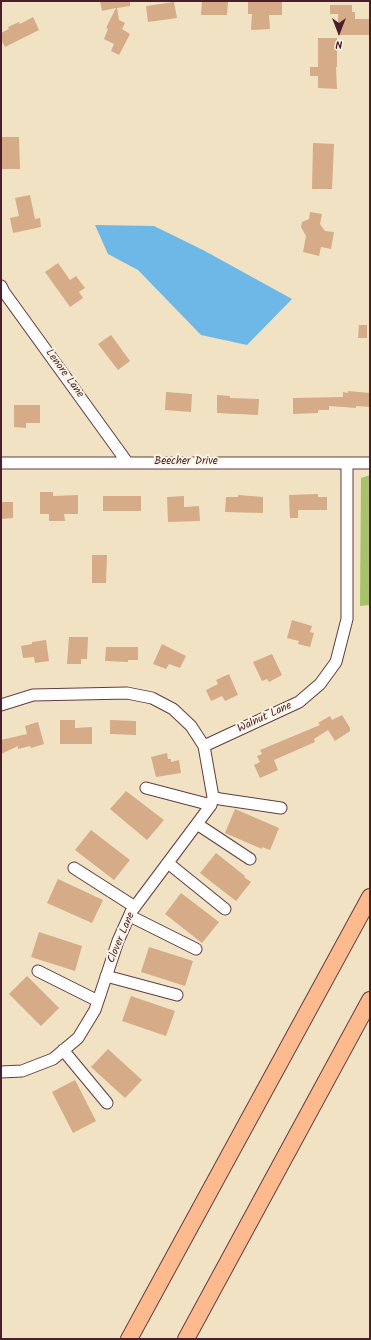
<!DOCTYPE html>
<style>
body{margin:0}
#map{position:relative;width:371px;height:1340px;overflow:hidden;background:#f1e2c3;font-family:Kalam,sans-serif}
canvas{display:block}
.frame{position:absolute;inset:0;border:2px solid #4a1f2b;pointer-events:none}
.north{position:absolute;left:319px;top:12px;width:40px;height:40px;-webkit-text-stroke:3px #fcf5e5;paint-order:stroke;rotate:180deg;font-size:11px;font-weight:700;line-height:16px;text-align:center;color:#4a1f2b}
.north::after{content:'';display:block;margin:auto;width:14px;height:18px;background:#4a1f2b;clip-path:polygon(50% 0,100% 100%,50% 72%,0 100%)}
</style>
<div id="map">
<canvas width="371" height="1340"></canvas>
<div class="frame"></div>
<div class="north">N</div>
</div>
<script>
const ctx = document.querySelector('canvas').getContext('2d');
ctx.lineJoin = 'round';
function paint(path, color) { ctx.fillStyle = color; ctx.fill(path, 'evenodd'); }
const poly = rows => new Path2D(rows.map(r => 'M' + r).join(''));
function trace(path, color, width, dash) { ctx.strokeStyle = color; ctx.lineWidth = width; ctx.lineCap = dash ? 'butt' : 'round'; ctx.setLineDash(dash || []); ctx.stroke(path); }
function label(font, color, halo, rows, align = 'center') {
  ctx.font = font + ' Kalam,sans-serif'; ctx.lineWidth = 4; ctx.setLineDash([]); ctx.textBaseline = 'middle'; ctx.strokeStyle = halo; ctx.fillStyle = color; for (const [text, x, y, turn = 0] of rows) {
    ctx.save(); ctx.translate(x, y); ctx.rotate((+turn || 0) * Math.PI / 180); ctx.textAlign = isNaN(turn) ? turn : align; if (halo) ctx.strokeText(text, 0, 0); ctx.fillText(text, 0, 0); ctx.restore();
  }
}
paint(poly([
 [370,475,370,605,360,606,361,478]
]), '#a6c36a');
paint(poly([
 [95,225,154,226,203,250,292,299,247,345,201,335,138,270,108,254]
]), '#6db8e6');
paint(poly([
 [100,1,130,1,130,6,117,8,119,20,125,23,122,29,130,34,119,55,111,51,114,44,104,39,108,29,106,28,116,8,102,11],
 [202,1,228,1,227,15,201,15],
 [248,1,282,1,282,15,269,15,270,29,251,30,252,14,248,14],
 [174,2,177,18,148,22,146,6],
 [330,5,352,5,352,12,355,12,355,19,370,19,370,35,338,35,338,14,330,14],
 [33,17,39,30,5,47,1,39,1,33,9,29,8,27,19,22,20,24],
 [318,38,337,38,337,67,336,67,337,89,318,88,318,76,310,76,310,67,318,67],
 [1,137,19,137,20,169,1,169],
 [313,143,334,144,332,189,312,189],
 [30,195,35,219,40,218,41,227,13,233,10,218,19,216,15,198],
 [310,212,322,214,320,224,325,231,334,232,331,249,321,247,319,256,303,252,306,236,301,227,302,222,309,219],
 [58,263,70,280,76,276,85,288,79,292,83,298,70,307,45,272],
 [359,325,367,325,367,338,358,338],
 [111,335,130,361,118,370,98,344],
 [348,391,370,393,370,407,356,406,356,408,329,406,329,410,318,410,318,413,293,414,293,398,343,397,343,392,348,393],
 [166,392,192,394,191,412,165,410],
 [217,395,230,396,230,398,259,399,258,415,217,413],
 [14,405,40,405,40,423,26,423,26,428,14,427],
 [40,492,53,492,53,496,78,495,78,514,64,514,65,521,49,521,49,514,40,514],
 [318,494,318,497,327,497,327,510,298,510,298,518,290,518,289,495],
 [238,495,263,497,263,513,225,512,226,497,238,497],
 [103,496,141,496,141,511,103,511],
 [184,496,184,507,199,506,200,521,168,522,167,497],
 [1,502,13,502,13,518,1,519],
 [92,555,107,555,106,583,92,583],
 [292,620,312,626,310,632,314,633,310,647,298,644,299,641,287,638],
 [69,637,88,637,87,659,81,659,81,664,67,664],
 [46,640,49,661,35,663,34,657,23,658,21,646,32,644,32,642],
 [162,644,186,656,180,668,169,664,166,669,153,664],
 [106,647,138,647,138,660,128,660,128,662,105,661],
 [272,654,282,675,269,682,267,679,262,681,253,662],
 [229,674,238,695,225,701,222,696,211,701,206,690,218,684,216,680],
 [342,715,350,728,350,731,335,741,328,730,314,739,315,742,274,760,278,770,260,778,254,765,260,762,257,756,262,754,260,750,320,725,318,723,330,716,332,720],
 [60,720,75,720,75,728,92,727,92,744,60,744],
 [110,720,136,721,136,735,110,734],
 [38,722,44,744,31,748,30,746,18,749,18,746,1,754,1,740,27,734,25,726],
 [167,753,168,759,171,759,171,762,179,760,181,773,156,777,151,757],
 [126,791,164,820,147,840,110,809],
 [235,809,279,828,270,850,262,847,262,849,225,833],
 [91,830,130,860,114,880,75,850],
 [216,853,245,876,244,877,251,882,236,901,200,873],
 [58,879,103,900,92,923,47,903],
 [181,893,219,922,202,943,165,914],
 [39,932,82,946,75,971,31,957],
 [149,947,193,961,185,986,141,972],
 [27,976,59,1008,41,1026,9,994],
 [131,996,175,1011,166,1036,122,1021],
 [108,1049,142,1080,125,1098,91,1067],
 [75,1080,96,1121,73,1133,52,1092]
]), '#d6ab88');
const minor = poly([
 [1,286,4,292,127,462],
 [1,463,370,463],
 [1,705,33,695,127,693,152,698,173,709,191,726,204,746,213,797,211,805,131,912,118,941,95,1010,78,1038,53,1059,22,1071,1,1072],
 [204,746,299,702,320,684,336,662,347,619,347,463],
 [146,788,211,805],
 [213,797,220,799,281,808],
 [197,824,250,859],
 [168,863,225,909],
 [74,868,135,907],
 [130,916,196,949],
 [38,971,98,1001],
 [106,976,177,995],
 [63,1050,107,1103]
]);
const highway = poly([
 [129,1339,370,897],
 [186,1339,370,1000]
]);
trace(minor, '#633c42', 13);
trace(highway, '#633c42', 18);
trace(minor, '#fff', 11);
trace(highway, '#fcba8e', 16);
label('11px', '#4a1f2b', '#fcf5e5', [
 ["Lenore Lane",64,374,54],
 ["Beecher Drive",186,462],
 ["Walnut Lane",265,718,-25],
 ["Clover Lane",122,938,-67]
]);
</script>
